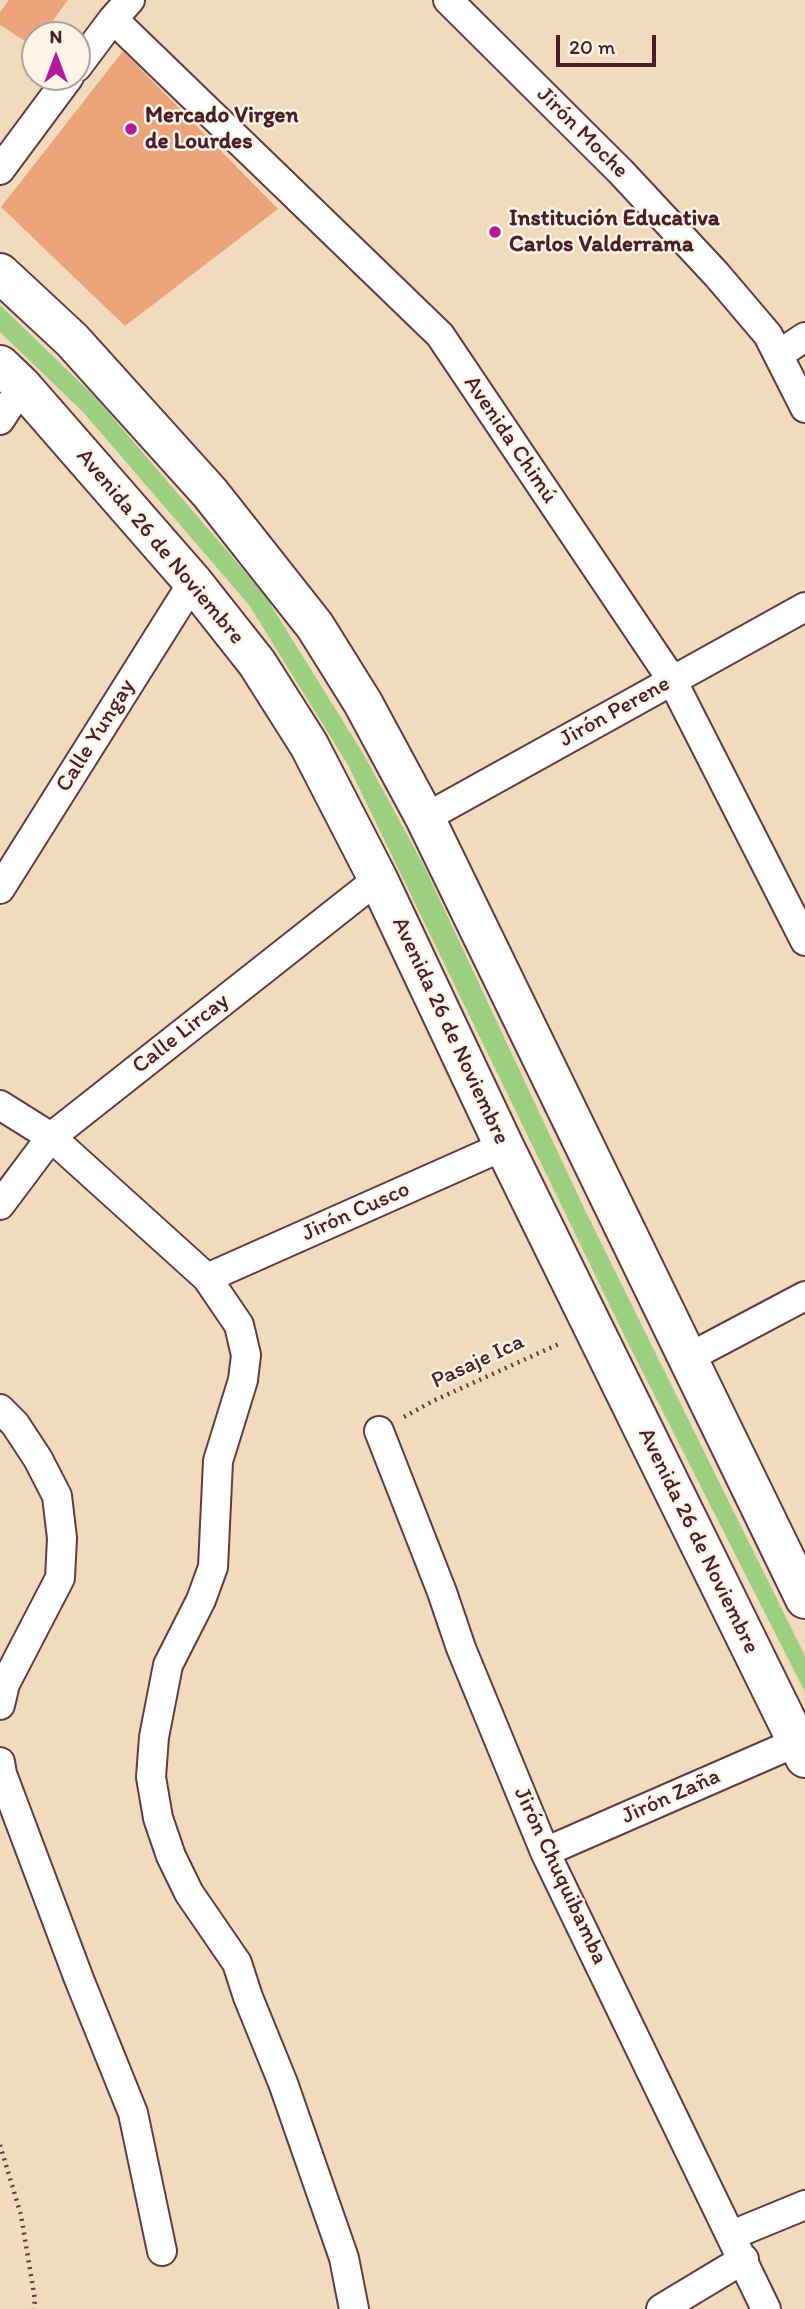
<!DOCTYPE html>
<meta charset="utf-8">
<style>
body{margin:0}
#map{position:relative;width:805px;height:2309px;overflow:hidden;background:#f2dbbc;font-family:Itim,sans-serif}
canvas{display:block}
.north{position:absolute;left:21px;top:21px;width:70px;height:70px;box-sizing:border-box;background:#fcf5e5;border:2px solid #b59f9b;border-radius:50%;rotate:0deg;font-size:19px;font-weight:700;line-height:28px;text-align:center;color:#4a1f2b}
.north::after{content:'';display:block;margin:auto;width:24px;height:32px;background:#b5179e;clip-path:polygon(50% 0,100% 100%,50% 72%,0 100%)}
.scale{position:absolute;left:556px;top:35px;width:100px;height:32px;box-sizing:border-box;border:4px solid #4a1f2b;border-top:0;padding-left:9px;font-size:21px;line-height:24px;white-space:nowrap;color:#4a1f2b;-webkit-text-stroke:5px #fcf5e5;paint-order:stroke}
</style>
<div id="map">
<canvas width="805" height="2309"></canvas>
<div class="north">N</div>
<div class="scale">20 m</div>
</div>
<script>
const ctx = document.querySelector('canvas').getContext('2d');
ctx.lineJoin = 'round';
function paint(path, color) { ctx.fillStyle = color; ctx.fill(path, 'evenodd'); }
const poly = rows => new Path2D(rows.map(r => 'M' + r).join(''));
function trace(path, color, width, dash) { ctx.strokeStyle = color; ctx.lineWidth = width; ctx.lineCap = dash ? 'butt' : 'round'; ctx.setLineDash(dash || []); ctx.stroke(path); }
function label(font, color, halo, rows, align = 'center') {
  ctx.font = font + ' Itim,sans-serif'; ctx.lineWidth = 5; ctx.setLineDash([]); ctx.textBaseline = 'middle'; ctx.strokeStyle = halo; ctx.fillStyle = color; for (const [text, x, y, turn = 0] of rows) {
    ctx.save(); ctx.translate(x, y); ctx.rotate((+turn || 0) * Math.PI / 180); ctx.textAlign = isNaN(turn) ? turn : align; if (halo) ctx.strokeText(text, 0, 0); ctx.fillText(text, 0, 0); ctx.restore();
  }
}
paint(poly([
 [0,305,95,397,264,594,364,755,424,866,582,1204,805,1656,805,1692,630,1347,348,765,249,605,83,412,0,332]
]), '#9dd080');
paint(poly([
 [9,0,68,0,42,35,35,35,34,47,0,25,0,12],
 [123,51,278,209,125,326,1,207]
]), '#eea47b');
const street = poly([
 [448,0,621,172,717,275,768,335,805,408],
 [113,19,440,335,672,680,805,941],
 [77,67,113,19,130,0],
 [0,170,69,77],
 [778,355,805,337],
 [0,420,22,386],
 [425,818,805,607],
 [0,889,193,582],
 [0,1105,51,1137,207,1278,239,1325,246,1355,243,1380,218,1461,213,1567,201,1600,168,1665,154,1737,151,1777,158,1818,171,1856,189,1893,237,1963,248,1997,283,2083,344,2258,354,2309],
 [0,1205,51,1137,378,879],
 [207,1278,504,1146],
 [686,1359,805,1296],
 [0,1409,15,1424,38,1459,57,1496,62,1538,60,1578,5,1684,0,1705],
 [379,1431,442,1592,461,1648,545,1852,766,2309],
 [0,1762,2,1774,79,1979,133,2113,162,2251],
 [545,1852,797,1742],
 [732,2235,805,2205],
 [661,2309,744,2259]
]);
const secondary = poly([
 [0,273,72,340,210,493,315,626,363,703,425,818,805,1599],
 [0,365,22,386,193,582,257,663,309,745,378,879,504,1146,805,1758]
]);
trace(street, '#633b41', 32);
trace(secondary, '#633b41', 42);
trace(poly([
 [404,1417,433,1401,561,1343],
 [0,2145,21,2215,35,2300,34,2309]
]), '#633b41', 4.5, [2, 5]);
trace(street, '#fff', 28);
trace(secondary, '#fff', 38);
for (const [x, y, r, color] of [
 [131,129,7,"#b5179e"],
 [495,232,7,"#b5179e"]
]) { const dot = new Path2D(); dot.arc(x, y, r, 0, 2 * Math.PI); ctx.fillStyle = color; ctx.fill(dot); trace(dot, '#fcf5e5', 2.5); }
label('bold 23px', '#4a1f2b', '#fcf5e5', [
 ["Mercado Virgen",145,116],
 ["de Lourdes",145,142],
 ["Institución Educativa",509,219],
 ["Carlos Valderrama",509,245]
], 'left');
label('23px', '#4a1f2b', '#fcf5e5', [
 ["Jirón Moche",582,133,45],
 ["Avenida Chimú",510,440,56],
 ["Avenida 26 de Noviembre",160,547,50],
 ["Jirón Perene",615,712,-29],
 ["Calle Yungay",96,736,-58],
 ["Avenida 26 de Noviembre",450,1031,65],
 ["Calle Lircay",181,1034,-38],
 ["Jirón Cusco",356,1212,-24],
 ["Pasaje Ica",478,1362,-25],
 ["Avenida 26 de Noviembre",698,1541,64],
 ["Jirón Zaña",671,1797,-24],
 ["Jirón Chuquibamba",560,1876,65]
]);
</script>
